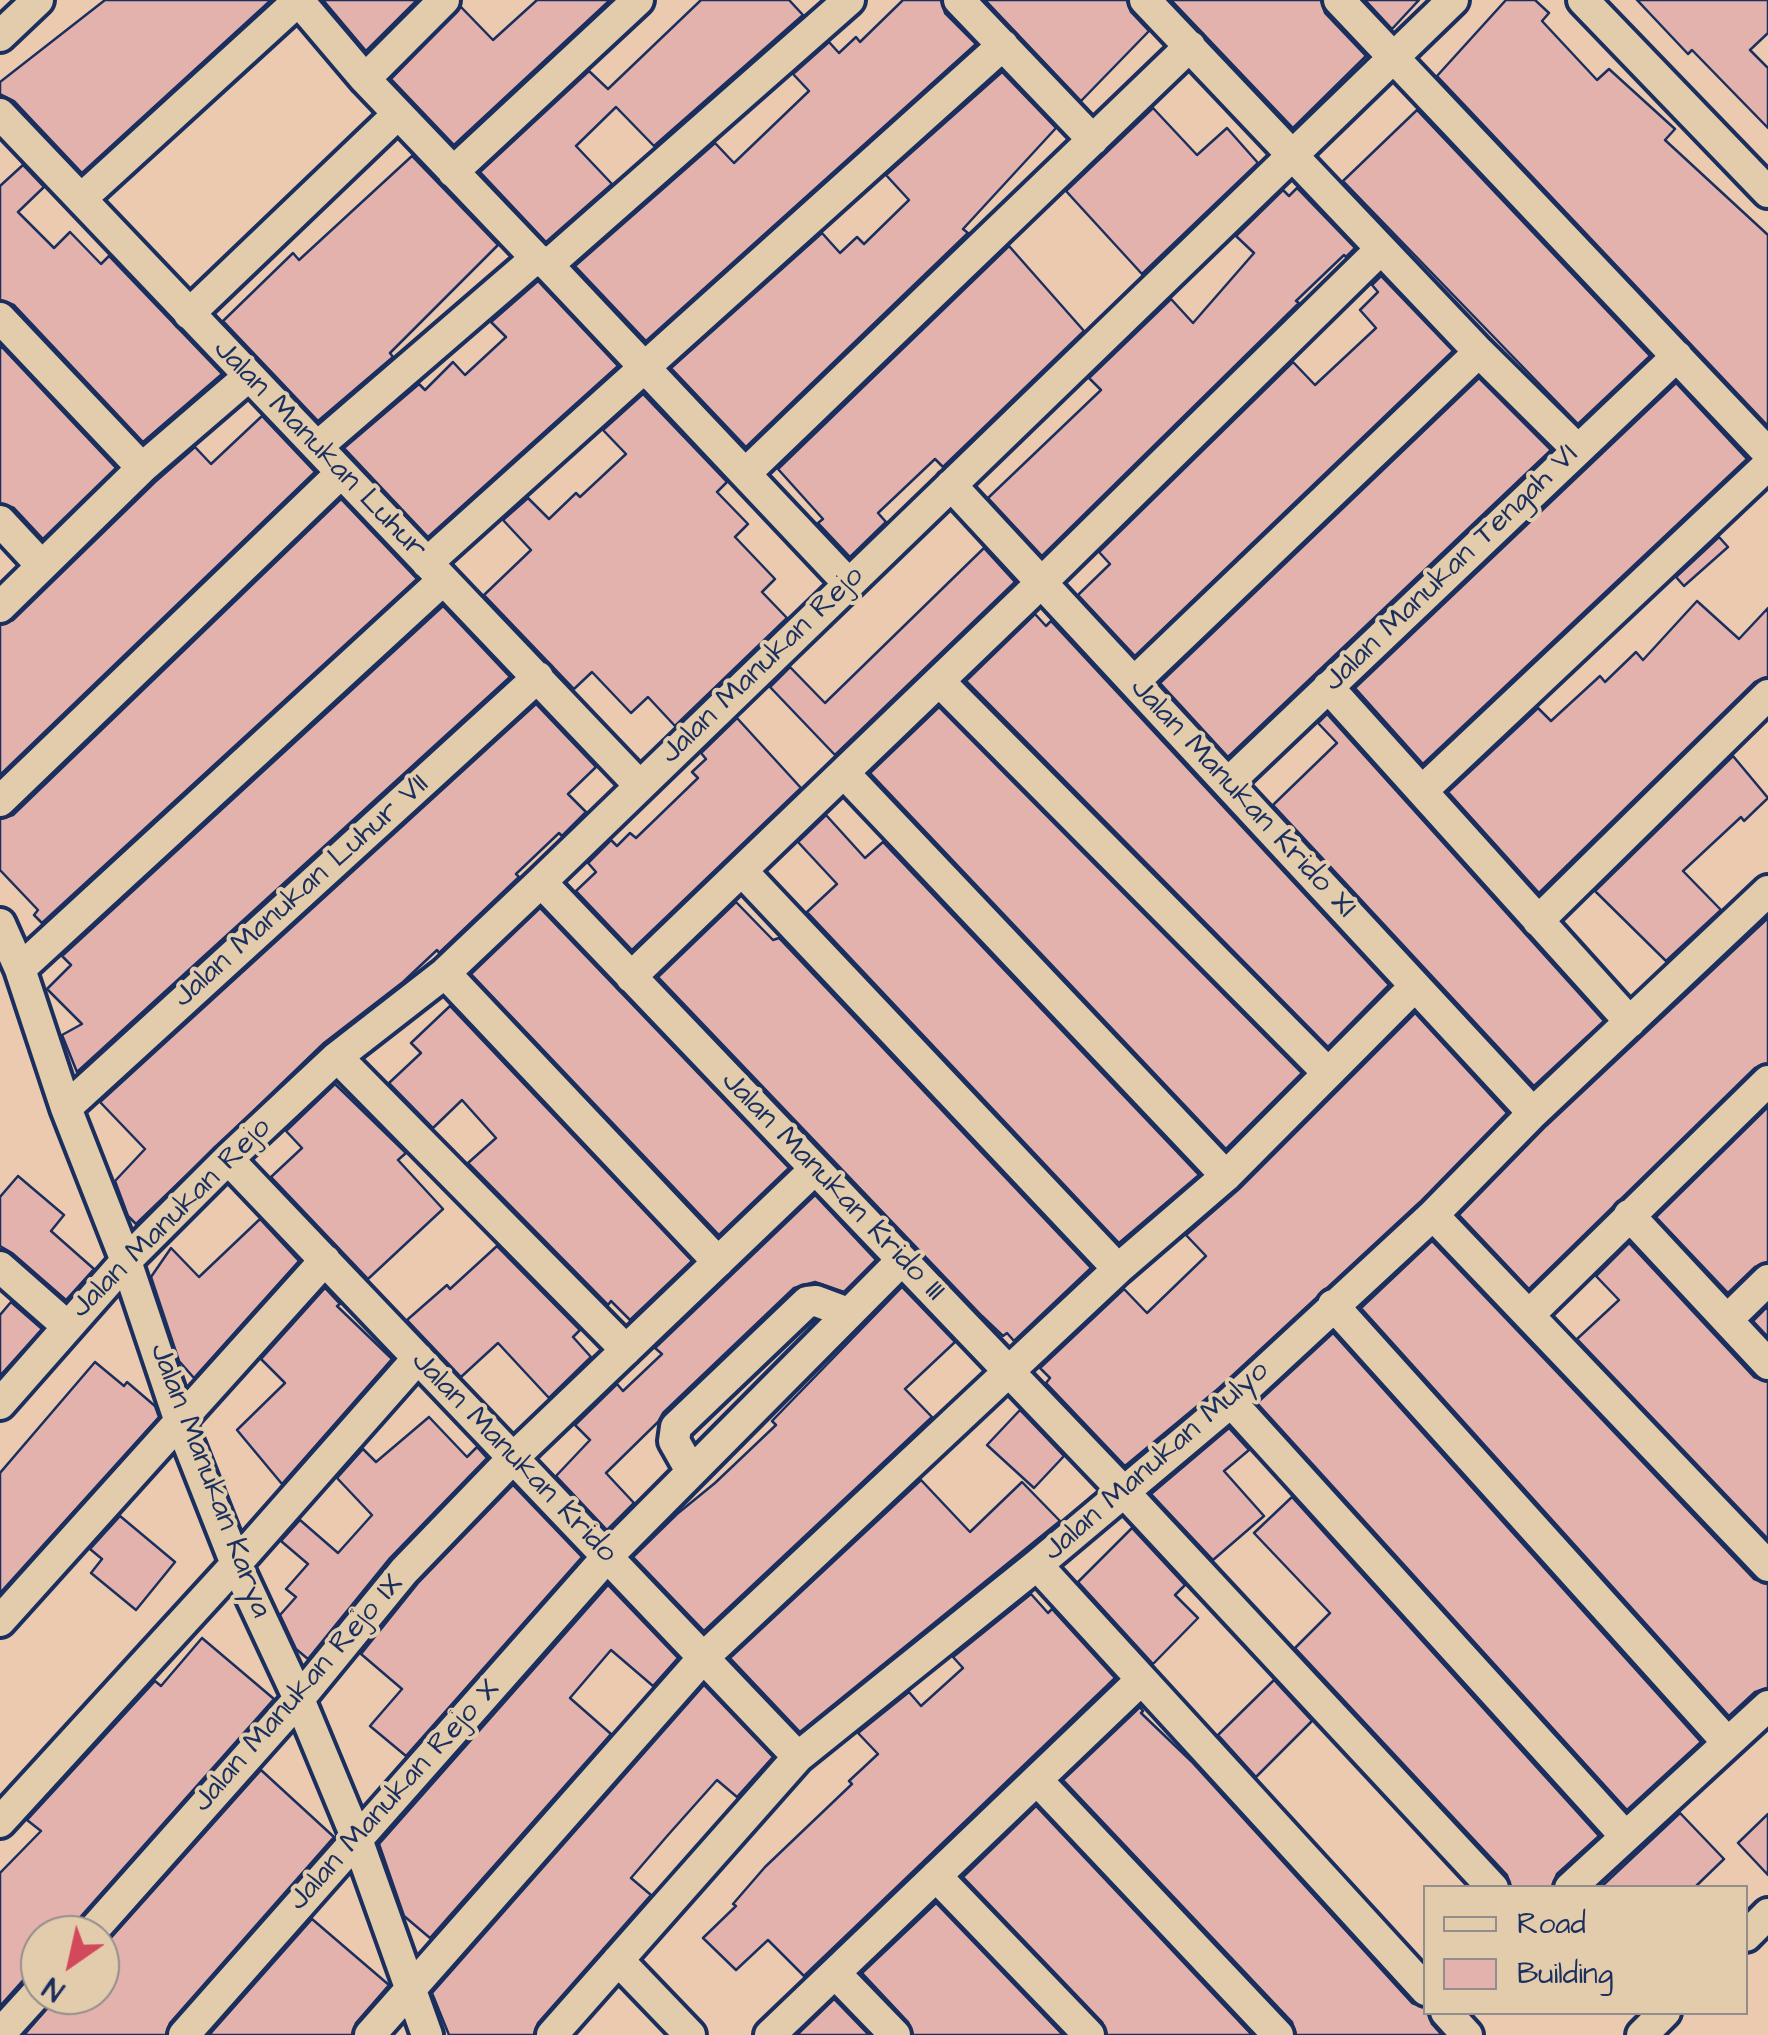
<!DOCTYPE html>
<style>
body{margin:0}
#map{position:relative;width:1768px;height:2035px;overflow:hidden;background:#ebcab0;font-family:"Architects Daughter",sans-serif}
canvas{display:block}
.legend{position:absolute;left:1423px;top:1885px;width:325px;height:130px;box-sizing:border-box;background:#e3ccac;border:2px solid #938d8d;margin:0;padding:12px 18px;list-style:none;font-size:30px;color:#1b2f5e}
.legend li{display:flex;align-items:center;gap:20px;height:50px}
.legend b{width:50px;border:2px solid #938d8d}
.north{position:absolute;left:20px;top:1915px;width:100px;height:100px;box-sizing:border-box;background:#e3ccac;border:2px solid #938d8d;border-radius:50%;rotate:214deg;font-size:28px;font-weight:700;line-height:40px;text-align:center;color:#1b2f5e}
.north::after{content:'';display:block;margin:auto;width:35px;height:45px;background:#d1495b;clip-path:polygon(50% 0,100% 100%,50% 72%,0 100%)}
</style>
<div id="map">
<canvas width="1768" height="2035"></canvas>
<ul class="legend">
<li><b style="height:12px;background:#e3ccac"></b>Road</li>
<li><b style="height:28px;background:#e4b2ad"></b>Building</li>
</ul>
<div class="north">N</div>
</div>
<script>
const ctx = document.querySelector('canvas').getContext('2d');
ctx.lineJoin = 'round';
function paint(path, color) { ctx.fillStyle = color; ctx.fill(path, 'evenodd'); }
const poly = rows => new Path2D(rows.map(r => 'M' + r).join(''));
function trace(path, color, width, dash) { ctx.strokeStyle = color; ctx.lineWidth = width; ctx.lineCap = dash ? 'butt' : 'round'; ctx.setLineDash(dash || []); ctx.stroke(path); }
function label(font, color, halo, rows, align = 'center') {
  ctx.font = font + ' "Architects Daughter",sans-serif'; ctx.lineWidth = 8; ctx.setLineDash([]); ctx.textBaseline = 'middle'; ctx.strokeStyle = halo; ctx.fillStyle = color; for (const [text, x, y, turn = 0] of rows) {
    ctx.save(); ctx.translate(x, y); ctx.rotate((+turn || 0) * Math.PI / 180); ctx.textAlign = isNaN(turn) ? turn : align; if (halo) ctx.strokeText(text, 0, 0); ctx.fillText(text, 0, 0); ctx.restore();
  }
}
const building = poly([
 [105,0,271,0,82,173,14,101,0,94,0,82,105,0],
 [323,0,417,0,366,51,323,0],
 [537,0,610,0,454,145,391,79,461,7,493,40,537,0],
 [701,0,789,0,803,15,654,146,616,107,576,146,612,184,546,242,480,172,589,71,608,89,701,0],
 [903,0,941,0,945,13,976,44,646,341,575,266,715,143,734,163,809,91,793,74,829,42,839,53,856,37,860,42,903,0],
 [985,0,1127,0,1131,12,1149,31,1081,101,985,0],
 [1171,0,1321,0,1325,13,1366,56,1293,128,1171,0],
 [1365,0,1419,0,1392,29,1365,0],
 [1506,0,1535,0,1549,13,1542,21,1597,80,1609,69,1675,129,1665,140,1768,235,1768,426,1437,76,1506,0],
 [1637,0,1768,0,1768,33,1750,50,1768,68,1768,128,1692,50,1688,54,1637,0],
 [1002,72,1056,128,963,229,968,233,746,447,671,368,822,233,840,253,857,237,864,244,909,200,886,175,1002,72],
 [1153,108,1197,155,1227,128,1258,163,1142,274,1066,191,1153,108],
 [1417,110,1650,356,1578,424,1343,181,1417,110],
 [412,156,498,245,390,353,393,357,318,421,223,321,293,253,299,260,412,156],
 [23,165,44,187,18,212,54,248,70,232,101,264,109,256,222,374,143,442,14,305,0,300,0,186,23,165],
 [1297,188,1355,248,1346,257,1344,255,1296,301,1299,303,1042,556,988,498,1101,390,1089,378,1171,299,1193,323,1254,253,1236,236,1283,190,1289,196,1297,188],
 [1009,246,1084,331,943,467,935,459,878,513,886,522,850,557,818,523,823,519,778,469,1009,246],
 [1381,276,1453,351,1135,656,1078,595,1110,564,1099,552,1293,362,1315,385,1376,328,1360,310,1378,292,1372,285,1381,276],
 [538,281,618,366,428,537,344,448,419,384,425,390,453,362,465,375,506,337,491,322,538,281],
 [0,345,116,468,43,539,14,508,0,503,0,345],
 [1479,378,1551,450,1228,757,1160,683,1479,378],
 [1676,383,1747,459,1423,764,1355,688,1676,383],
 [643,394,727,482,717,492,748,524,735,537,775,579,762,592,787,618,675,726,648,697,631,713,592,672,574,689,484,595,531,550,503,520,528,498,549,519,576,493,580,497,626,454,603,430,643,394],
 [262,416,315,472,0,775,0,625,13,620,155,482,195,447,211,464,262,416],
 [341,499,417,579,42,923,34,915,38,910,0,870,0,819,13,815,341,499],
 [1719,537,1728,547,1684,586,1676,577,1719,537],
 [984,548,1015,582,835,755,770,687,790,667,825,703,984,548],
 [1697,601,1739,639,1768,608,1768,677,1755,682,1539,893,1448,792,1538,708,1551,721,1600,676,1605,682,1636,652,1643,660,1697,601],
 [443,606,510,677,77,1072,62,1035,82,1024,47,989,71,965,62,956,443,606],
 [1035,614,1046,626,1051,621,1389,985,1328,1047,966,681,1035,614],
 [536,704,596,767,568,794,586,812,562,836,559,833,516,874,519,877,439,953,437,950,403,982,324,1043,136,1224,128,1216,115,1181,145,1149,100,1102,536,704],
 [939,707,1302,1073,1226,1149,870,773,939,707],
 [1327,714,1604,1021,1534,1086,1273,805,1337,743,1318,723,1327,714],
 [737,718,801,788,632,950,576,891,596,872,588,863,611,840,617,846,630,833,636,838,698,778,692,772,706,759,701,753,737,718],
 [1733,756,1768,798,1744,821,1741,817,1683,871,1721,910,1666,961,1595,891,1733,756],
 [826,815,865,858,883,842,1199,1175,1119,1243,807,912,837,884,798,842,826,815],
 [736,902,773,940,779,938,1091,1268,1014,1341,1007,1333,1003,1336,982,1316,658,977,736,902],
 [540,908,789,1168,719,1235,471,974,540,908],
 [1768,918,1768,1063,1755,1068,1529,1289,1459,1215,1546,1126,1768,918],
 [450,1006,692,1261,630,1320,611,1301,608,1305,468,1163,496,1138,462,1100,433,1128,389,1083,421,1053,411,1043,450,1006],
 [1415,1013,1507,1113,1420,1202,1219,1388,1125,1466,1046,1383,1050,1378,1040,1368,1124,1289,1147,1313,1206,1256,1186,1235,1239,1189,1415,1013],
 [335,1084,406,1153,398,1160,443,1209,368,1279,271,1177,302,1148,286,1131,335,1084],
 [1768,1107,1768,1262,1755,1267,1728,1293,1656,1217,1768,1107],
 [18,1176,64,1215,51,1231,94,1269,66,1300,12,1253,0,1246,0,1197,18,1176],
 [815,1195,876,1260,844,1292,815,1282,794,1288,663,1413,658,1422,606,1473,634,1503,607,1530,556,1476,590,1440,575,1425,617,1384,623,1391,662,1354,655,1348,815,1195],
 [260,1219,299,1261,194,1378,179,1361,151,1277,171,1248,199,1277,260,1219],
 [1432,1241,1754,1579,1768,1584,1768,1688,1755,1692,1729,1716,1361,1308,1432,1241],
 [1629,1243,1754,1377,1768,1382,1768,1539,1577,1339,1619,1300,1596,1276,1629,1243],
 [497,1246,580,1330,573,1337,591,1357,549,1398,498,1343,461,1377,407,1320,447,1285,450,1289,497,1246],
 [902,1287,955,1342,905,1389,932,1417,704,1631,633,1557,677,1514,715,1483,776,1425,772,1421,902,1287],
 [325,1288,340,1304,337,1306,392,1359,282,1484,237,1430,285,1383,261,1359,325,1288],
 [11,1302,42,1329,0,1376,0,1315,11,1302],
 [1768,1306,1768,1337,1753,1321,1768,1306],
 [1333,1333,1701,1742,1627,1810,1257,1403,1333,1333],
 [95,1362,124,1386,127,1382,155,1406,159,1417,0,1593,0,1473,95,1362],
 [1020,1410,1064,1456,1034,1488,987,1445,1020,1410],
 [429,1417,467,1457,477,1447,487,1458,390,1558,308,1659,296,1649,280,1615,296,1597,286,1589,308,1564,281,1541,300,1520,338,1553,372,1515,337,1478,363,1449,376,1462,429,1417],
 [1229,1428,1249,1450,1224,1471,1264,1516,1213,1560,1151,1494,1229,1428],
 [921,1480,970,1532,1022,1482,1060,1521,800,1732,730,1658,921,1480],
 [513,1485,582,1557,406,1756,370,1726,402,1689,361,1654,418,1583,513,1485],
 [1292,1497,1599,1836,1557,1874,1552,1888,1511,1888,1507,1875,1295,1648,1330,1613,1254,1533,1292,1497],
 [120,1516,175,1562,136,1610,91,1573,102,1559,90,1549,120,1516],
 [1132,1528,1185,1585,1175,1595,1198,1618,1153,1664,1078,1582,1132,1528],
 [608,1585,678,1658,653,1686,611,1650,570,1698,611,1734,430,1938,404,1916,379,1844,608,1585],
 [1031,1594,1048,1613,1052,1609,1115,1678,804,1976,768,1940,736,1970,703,1938,736,1906,733,1904,765,1867,852,1784,849,1781,878,1754,858,1733,909,1692,921,1706,963,1668,953,1657,1031,1594],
 [202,1638,274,1699,75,1923,71,1935,40,1935,40,1972,26,1977,0,2006,0,1873,41,1831,27,1820,155,1681,161,1686,202,1638],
 [1274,1680,1312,1721,1256,1777,1218,1735,1274,1680],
 [704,1685,773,1757,737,1797,717,1780,668,1835,631,1878,651,1895,538,2023,534,2035,449,2035,432,1993,704,1685],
 [1140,1707,1143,1711,1141,1713,1191,1761,1412,2003,1426,2008,1432,2024,1442,2035,1296,2035,1292,2022,1063,1780,1140,1707],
 [261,1770,334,1837,170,2023,166,2035,24,2035,57,1997,70,2008,80,1995,100,1995,100,1950,261,1770],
 [1036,1806,1252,2035,1107,2035,1102,2022,963,1877,1036,1806],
 [1680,1813,1724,1859,1694,1888,1600,1888,1680,1813],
 [1768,1814,1768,1875,1738,1843,1768,1814],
 [936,1903,1063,2035,913,2035,908,2022,862,1973,936,1903],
 [312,1919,389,1985,356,2023,352,2035,209,2035,312,1919],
 [834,1999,869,2035,797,2035,834,1999]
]);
paint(building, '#e4b2ad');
trace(building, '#1b2f5e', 2.5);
const street = poly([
 [298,0,365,79,536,258,548,265,848,583],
 [959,0,1093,140],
 [1145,0,1479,352,1578,450],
 [1339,0,1768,453],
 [1583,0,1768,192],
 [0,36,38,0],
 [365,79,444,0],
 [0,114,640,786],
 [453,172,638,0],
 [81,199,298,1],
 [548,265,849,0],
 [189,314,398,114],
 [0,318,142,468],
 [317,447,536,258],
 [746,473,1190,46],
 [951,485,1533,1113],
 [0,521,41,565],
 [427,563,1003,45],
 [0,607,142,468,249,376],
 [939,681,1327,1072],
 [1134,682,1479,352],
 [1328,687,1630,1022],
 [844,773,1226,1176],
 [1228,783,1677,356],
 [1422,791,1768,465],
 [0,801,341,473],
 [742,871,1118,1269],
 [541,882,1124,1492,1493,1888],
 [1538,921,1768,695],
 [0,924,20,969,66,1108,126,1261,180,1422,236,1564,299,1699,357,1839,427,2035],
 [20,969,443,580],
 [445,973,718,1262],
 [631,977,1042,582,1381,249],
 [337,1057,626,1350],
 [66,1108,538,677],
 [228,1159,798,1757],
 [1433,1215,1768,1566],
 [1629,1215,1768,1364],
 [0,1267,67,1326],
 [1333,1305,1727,1742],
 [1529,1315,1768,1081],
 [1727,1320,1768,1280],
 [1231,1402,1625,1836],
 [0,1404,126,1261,228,1159,337,1057,445,973,541,882,1453,0],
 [691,1471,674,1441,676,1427,807,1302,816,1301,848,1313],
 [1037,1565,1426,1990],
 [0,1621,325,1260],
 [1037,1780,1278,2035],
 [0,1822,236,1564,418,1358],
 [936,1876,1089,2035],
 [1570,1888,1768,1706],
 [89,1935,299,1699,404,1571,513,1458,815,1169],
 [1746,1936,1768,1914],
 [618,1960,690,2035],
 [835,1973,895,2035],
 [1446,2012,1467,2035],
 [0,2034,40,1990],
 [184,2035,607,1557,902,1260],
 [370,2035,703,1658,1118,1269,1226,1176,1415,986],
 [552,2035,798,1757,1037,1565,1231,1402,1433,1215,1533,1113,1768,891],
 [770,2035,1141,1680],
 [1642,2035,1665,2012]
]);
trace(street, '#1b2f5e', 38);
trace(street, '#e3ccac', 30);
label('30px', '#1b2f5e', '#e3ccac', [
 ["Jalan Manukan Luhur",319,450,46],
 ["Jalan Manukan Tengah VI",1452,569,-44],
 ["Jalan Manukan Rejo",763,666,-44],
 ["Jalan Manukan Krido XI",1242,799,47],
 ["Jalan Manukan Luhur VII",302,892,-42],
 ["Jalan Manukan Krido III",832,1187,46],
 ["Jalan Manukan Rejo",172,1219,-45],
 ["Jalan Manukan Krido",513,1458,46],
 ["Jalan Manukan Mulyo",1157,1462,-41],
 ["Jalan Manukan Karya",209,1481,69],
 ["Jalan Manukan Rejo IX",299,1694,-49],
 ["Jalan Manukan Rejo X",395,1796,-48]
]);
</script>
